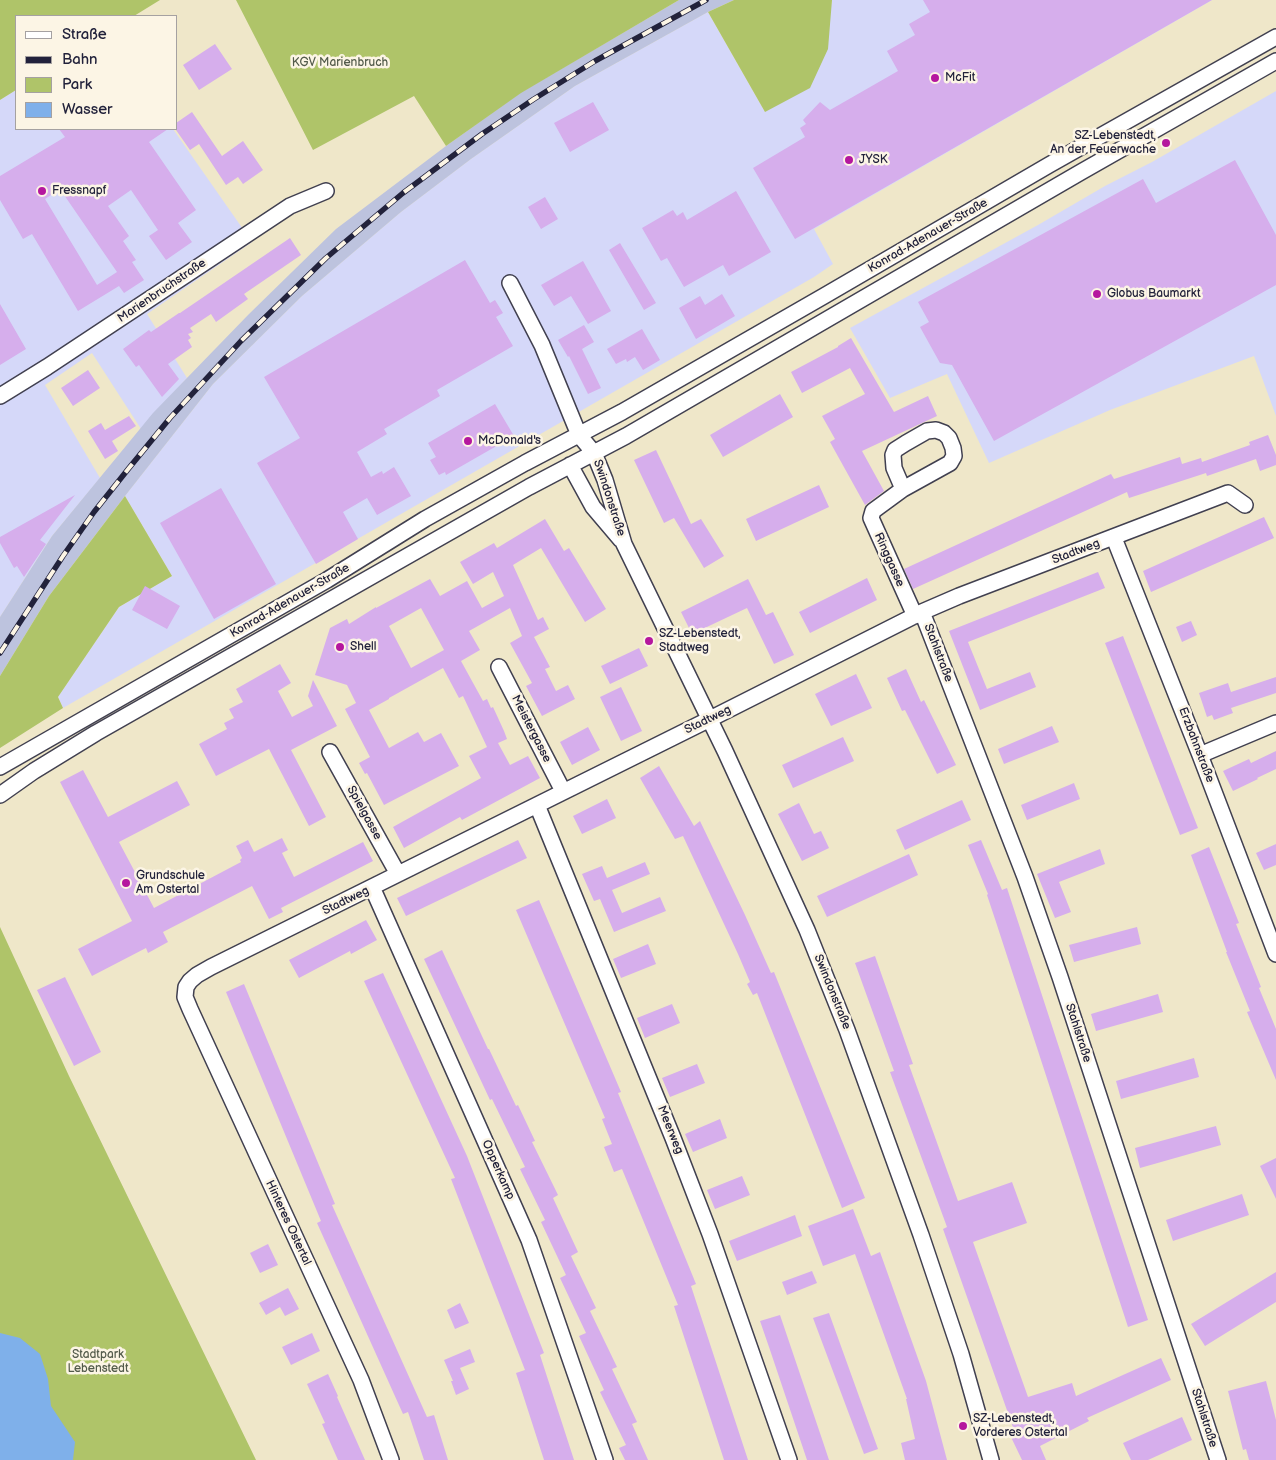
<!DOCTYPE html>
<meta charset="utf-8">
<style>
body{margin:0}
#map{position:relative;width:1276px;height:1460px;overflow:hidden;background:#efe7c9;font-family:"Balsamiq Sans",sans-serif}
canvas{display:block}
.legend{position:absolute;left:15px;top:15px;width:162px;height:115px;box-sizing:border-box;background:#fcf5e5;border:1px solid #a5a1a1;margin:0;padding:6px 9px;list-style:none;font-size:15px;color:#22223b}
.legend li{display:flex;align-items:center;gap:10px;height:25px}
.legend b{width:25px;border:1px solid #a5a1a1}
</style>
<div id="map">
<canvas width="1276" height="1460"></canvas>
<ul class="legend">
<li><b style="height:6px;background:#fff"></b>Straße</li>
<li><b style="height:6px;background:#22223b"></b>Bahn</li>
<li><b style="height:14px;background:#afc469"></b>Park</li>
<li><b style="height:14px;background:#7fb0ea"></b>Wasser</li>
</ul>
</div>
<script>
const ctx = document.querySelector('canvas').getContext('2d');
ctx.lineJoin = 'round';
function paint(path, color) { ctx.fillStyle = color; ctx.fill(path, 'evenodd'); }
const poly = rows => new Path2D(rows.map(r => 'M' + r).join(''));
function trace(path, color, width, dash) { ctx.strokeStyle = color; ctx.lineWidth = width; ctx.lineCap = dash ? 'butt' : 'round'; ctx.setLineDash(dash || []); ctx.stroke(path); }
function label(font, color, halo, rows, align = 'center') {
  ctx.font = font + ' "Balsamiq Sans",sans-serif'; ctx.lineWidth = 5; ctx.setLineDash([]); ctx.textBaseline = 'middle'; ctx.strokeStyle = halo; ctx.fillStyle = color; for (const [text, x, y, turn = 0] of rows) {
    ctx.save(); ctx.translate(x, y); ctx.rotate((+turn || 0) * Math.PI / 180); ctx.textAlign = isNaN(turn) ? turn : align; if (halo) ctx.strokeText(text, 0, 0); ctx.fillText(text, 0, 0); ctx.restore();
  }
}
paint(poly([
 [832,0,1212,0,814,229,833,264,814,277,63,708,58,697,119,607,172,576,125,496,213,384,302,296,401,212,471,159,575,86,708,12,765,112,832,3],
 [16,90,16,129,173,129,252,242,147,314,187,378,141,429,92,353,45,385,100,478,52,536,0,617,0,100],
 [1276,91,1276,416,1254,356,1110,410,989,463,947,374,890,398,850,328,1038,225,1105,186,1152,162]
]), '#d5d8f9');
paint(poly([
 [679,0,734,0,708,12,575,86,471,159,401,212,302,296,213,384,125,496,49,596,0,676,0,617,52,536,153,413,249,314,336,229,446,146,520,93]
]), '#bdc3de');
paint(poly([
 [0,0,160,0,134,16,16,16,16,90,0,100],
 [236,0,679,0,521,93,446,146,414,96,313,150],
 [734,0,832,0,828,49,810,88,765,112,708,12],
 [125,496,172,576,119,607,58,697,63,708,0,748,0,676,49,596],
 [0,927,69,1076,256,1460,0,1460]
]), '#afc469');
paint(poly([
 [0,1333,20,1338,40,1354,48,1379,51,1406,75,1442,73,1460,0,1460]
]), '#7fb0ea');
paint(poly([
 [923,0,1212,0,795,239,753,168,805,137,800,128,806,124,803,120,820,102,830,110,898,71,887,51,915,35,909,24,930,12],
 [215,44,232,69,199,90,183,65],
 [593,102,609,130,570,152,554,123],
 [192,112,222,156,243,141,263,170,243,184,238,177,226,185,199,144,190,150,176,130,176,123],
 [59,129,168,129,149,142,196,210,178,223,192,242,166,260,149,236,158,230,131,190,108,206,129,236,123,241,136,260,132,262,144,280,124,293,119,286,78,311,32,234,23,239,0,200,0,176,65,137],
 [60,189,117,272,97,285,45,199],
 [1235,160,1276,235,1276,285,994,441,952,365,940,363,920,327,929,322,918,302,1143,179,1156,203],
 [736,191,771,252,729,276,723,265,684,287,667,258,661,261,642,228,673,210,677,216,683,212,687,220],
 [545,197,558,219,541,229,528,207],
 [290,238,301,255,244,294,248,299,216,322,211,314,190,328,193,332,188,334,191,338,188,340,192,347,168,364,179,379,162,397,139,365,136,367,123,349,149,330,151,332,179,313,180,313],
 [620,243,656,303,644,310,609,250],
 [465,260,490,303,495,300,503,313,496,317,513,346,437,390,440,396,384,429,387,434,357,452,371,477,382,471,383,474,394,467,411,496,377,515,367,498,343,512,358,539,316,564,257,463,300,438,264,377],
 [583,261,611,311,588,324,571,296,554,306,541,285],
 [722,294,735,316,696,339,679,308,700,296,705,305],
 [0,304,26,349,0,365],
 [584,325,594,342,582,349,601,388,588,394,569,356,568,357,558,340],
 [642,329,660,360,643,370,635,357,627,362,626,359,616,364,607,349],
 [851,338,894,412,928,396,937,416,862,451,884,491,865,505,830,442,835,439,822,416,865,394,850,368,802,393,791,372,838,347,838,346],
 [88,370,100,388,73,406,61,388],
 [780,394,793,417,723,457,710,435],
 [495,404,514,436,446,475,445,472,439,475,430,460,436,457,428,443],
 [129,416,136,426,112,441,118,451,105,459,88,431,101,423,105,430],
 [1268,435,1276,455,1276,465,1260,471,1256,459,1207,476,1206,473,1129,498,1127,492,913,589,904,569,1111,474,1114,479,1180,457,1182,464,1201,458,1202,462,1250,445,1249,442],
 [656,450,691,524,701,519,724,556,704,568,674,518,664,523,634,460],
 [819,485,829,507,756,541,746,519],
 [221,488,276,584,214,619,160,523],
 [75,495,40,540,46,544,24,577,17,566,14,568,0,543,0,537],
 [1264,517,1274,538,1151,592,1143,571],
 [545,519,564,551,569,548,606,609,585,622,541,548,513,565,538,620,543,617,549,629,534,637,550,667,545,669,556,691,568,685,575,699,542,716,526,686,532,683,510,643,522,636,510,608,469,631,480,650,461,661,483,701,487,699,491,708,493,707,504,731,507,739,498,743,510,765,528,756,540,778,462,820,460,817,404,848,393,827,481,778,469,756,487,747,463,696,459,698,443,668,389,698,389,699,369,710,389,748,418,732,424,742,441,733,459,766,384,805,367,773,365,774,359,763,370,757,345,709,356,703,347,685,315,675,330,628,347,619,349,624,376,607,376,608,430,579,440,596,467,581,482,608,504,596,493,572,473,584,460,562,494,543,497,548],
 [421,608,444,650,411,668,389,626],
 [1098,572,1105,588,968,642,987,689,1030,672,1036,687,980,710,949,631],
 [867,578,877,600,810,633,799,612],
 [748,579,766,615,773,612,794,655,774,664,747,608,692,634,681,612],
 [145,586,180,606,167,629,132,610],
 [1191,621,1197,635,1182,642,1176,627],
 [1123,636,1198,828,1180,835,1105,643],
 [639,648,648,666,610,684,601,666],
 [280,664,291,683,278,691,292,717,313,706,308,696,313,680,337,726,291,750,326,817,309,826,269,749,216,776,199,744,227,729,224,723,234,718,229,709,243,702,236,689],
 [906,669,921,702,924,700,956,765,937,774,905,710,902,711,887,678],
 [856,674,872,708,831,726,815,694],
 [1276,677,1276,693,1231,708,1233,713,1214,720,1212,715,1207,717,1199,693,1228,683,1231,692],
 [621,687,642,731,621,741,600,697],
 [1052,726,1059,742,1004,764,998,749],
 [588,727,600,750,572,765,560,742],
 [843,737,854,761,793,788,782,765],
 [1276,751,1276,769,1257,778,1258,779,1233,791,1223,771,1249,759,1251,763],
 [659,766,694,826,700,821,745,915,771,973,774,972,865,1198,842,1208,757,993,753,995,747,984,750,982,738,954,683,836,675,839,640,778],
 [83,770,108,817,177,781,190,805,119,842,154,908,241,862,240,860,242,858,236,846,248,840,254,852,282,838,288,850,282,853,294,877,363,842,373,861,281,908,283,912,269,919,252,886,163,932,168,942,148,953,146,948,92,976,78,949,132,921,60,782],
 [1074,783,1080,799,1027,820,1021,805],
 [607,799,616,818,582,834,573,816],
 [962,800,971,820,905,850,896,830],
 [799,803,814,834,821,831,829,848,802,861,778,814],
 [518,840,527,858,406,916,397,898],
 [981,840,1002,890,1007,888,1148,1320,1128,1327,995,919,987,895,988,894,968,845],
 [1276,844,1276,865,1264,870,1256,853],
 [1209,847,1239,923,1236,924,1261,987,1259,988,1276,1029,1276,1080,1247,1012,1250,1011,1226,952,1227,952,1191,855],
 [1100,849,1105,864,1059,882,1071,912,1055,918,1037,874],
 [909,854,918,875,827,917,817,896],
 [645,862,650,874,612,890,622,913,660,897,666,911,614,932,600,899,594,901,582,874,602,866,607,878],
 [539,900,621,1092,618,1093,696,1284,691,1286,748,1460,724,1460,674,1306,678,1305,622,1169,614,1172,604,1147,612,1144,602,1119,605,1118,516,910],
 [366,920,377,940,351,954,350,951,299,978,289,960],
 [1137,927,1141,944,1074,962,1069,945],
 [648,944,656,964,621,978,613,959],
 [442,950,488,1049,489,1049,516,1106,518,1105,535,1141,532,1142,558,1195,553,1198,578,1252,571,1256,596,1308,590,1311,617,1367,612,1369,637,1422,632,1424,648,1460,625,1460,619,1448,626,1445,600,1392,604,1390,579,1336,586,1333,560,1278,566,1275,541,1222,545,1220,520,1169,525,1167,492,1099,490,1100,424,959],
 [875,956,913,1064,909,1065,958,1201,1012,1182,1027,1223,973,1242,1028,1397,1072,1383,1076,1396,1161,1358,1171,1380,1087,1418,1089,1421,1040,1446,1046,1460,1022,1460,1010,1435,1015,1433,943,1229,947,1227,890,1072,894,1071,855,963],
 [383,973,467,1156,544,1353,540,1355,574,1460,544,1460,516,1373,525,1370,451,1179,455,1178,364,981],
 [65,977,101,1052,74,1066,37,990],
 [244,984,335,1204,332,1205,427,1417,434,1415,448,1460,424,1460,408,1412,403,1414,317,1223,321,1221,226,992],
 [1158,994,1163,1012,1096,1031,1091,1014],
 [672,1004,680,1023,645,1038,637,1018],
 [1194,1058,1199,1077,1121,1099,1116,1081],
 [697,1064,705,1083,670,1097,662,1078],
 [720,1119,727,1138,693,1152,685,1134],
 [1216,1126,1221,1145,1140,1168,1135,1148],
 [1276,1158,1276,1199,1260,1166],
 [742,1176,750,1195,715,1209,707,1190],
 [1242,1194,1249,1215,1173,1241,1166,1220],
 [853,1209,871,1256,880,1252,926,1381,947,1460,905,1460,901,1443,915,1439,906,1399,907,1399,855,1254,823,1266,808,1226],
 [795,1215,802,1236,737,1261,729,1241],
 [268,1244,278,1265,260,1273,250,1253],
 [812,1271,817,1283,787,1295,782,1282],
 [1276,1272,1276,1302,1205,1346,1191,1324],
 [288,1288,299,1309,285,1316,280,1307,266,1315,259,1303],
 [460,1303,469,1323,455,1329,447,1310],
 [829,1313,878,1449,864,1454,813,1318],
 [780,1315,823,1442,829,1460,807,1460,769,1347,760,1321],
 [312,1333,320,1351,291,1365,282,1347],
 [470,1349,475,1362,460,1368,469,1389,456,1395,451,1381,453,1381,444,1360],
 [328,1374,338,1396,337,1397,365,1460,338,1460,322,1424,325,1423,307,1384],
 [1266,1381,1276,1420,1276,1460,1249,1460,1246,1449,1243,1450,1228,1391],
 [1182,1417,1192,1440,1148,1460,1131,1460,1123,1443]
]), '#d6aeec');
const minor = poly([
 [510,283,542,345,579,435,594,453,605,480,624,544,725,751,807,930,847,1030,921,1235,961,1354,991,1460],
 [0,396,47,367,290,206,326,191],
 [570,465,593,507,621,540],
 [903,489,894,468,893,455,895,450,906,443,927,431,936,430,944,433,949,438,953,448,954,456,950,463,903,489,873,511,871,518,915,616],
 [1114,538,1200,755,1276,954],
 [922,612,1025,877,1060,977,1218,1460],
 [499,667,563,791],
 [330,752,398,874],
 [1200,755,1276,723],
 [0,767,327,580,425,519,525,463,622,412,824,296,1049,165,1276,37],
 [0,795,34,771,96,733,529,487,626,436,1081,172,1276,61],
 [537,805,673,1138,710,1234,789,1460],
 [372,887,529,1240,605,1460],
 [391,1460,361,1380,190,1009,185,997,186,987,190,981,197,975,211,967,710,719,922,612,959,596,1228,493,1245,505]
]);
trace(minor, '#414050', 18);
trace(minor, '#fff', 15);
const rail = poly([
 [0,653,63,556,94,512,129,468,170,418,241,341,326,258,403,193,482,134,534,99,595,61,706,0]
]);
trace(rail, '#22223b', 5.5);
trace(rail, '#fcf5e5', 4, [11]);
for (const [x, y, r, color] of [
 [935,78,5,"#b5179e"],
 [1166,143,5,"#b5179e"],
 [849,160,5,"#b5179e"],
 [42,191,5,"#b5179e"],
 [1097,294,5,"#b5179e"],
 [468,441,5,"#b5179e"],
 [649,641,5,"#b5179e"],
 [340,647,5,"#b5179e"],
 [126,883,5,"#b5179e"],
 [963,1426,5,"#b5179e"]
]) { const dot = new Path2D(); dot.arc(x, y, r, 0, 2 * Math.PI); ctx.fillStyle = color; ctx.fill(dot); trace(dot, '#fcf5e5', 2); }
label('12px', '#535b4b', '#fcf5e5', [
 ["KGV Marienbruch",340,63],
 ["Stadtpark",98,1355],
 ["Lebenstedt",98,1369]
]);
label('12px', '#22223b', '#fcf5e5', [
 ["McFit",945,78],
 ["SZ-Lebenstedt,",1156,136,"right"],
 ["An der Feuerwache",1156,150,"right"],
 ["JYSK",859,160],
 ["Fressnapf",52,191],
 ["Globus Baumarkt",1107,294],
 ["McDonald's",478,441],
 ["SZ-Lebenstedt,",659,634],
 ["Stadtweg",659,648],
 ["Shell",350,647],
 ["Grundschule",136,876],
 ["Am Ostertal",136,890],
 ["SZ-Lebenstedt,",973,1419],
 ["Vorderes Ostertal",973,1433]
], 'left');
label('12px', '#22223b', '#fcf5e5', [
 ["Konrad-Adenauer-Straße",928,236,-30],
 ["Marienbruchstraße",162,291,-34],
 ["Swindonstraße",609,498,72],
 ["Stadtweg",1076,552,-21],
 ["Ringgasse",889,560,66],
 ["Konrad-Adenauer-Straße",290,601,-30],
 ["Stahlstraße",938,653,69],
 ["Stadtweg",708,720,-26],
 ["Meistergasse",531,729,63],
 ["Erzbahnstraße",1196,745,69],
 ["Spielgasse",364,813,61],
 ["Stadtweg",346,901,-26],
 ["Swindonstraße",832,992,68],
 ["Stahlstraße",1078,1033,72],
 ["Meerweg",670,1130,68],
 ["Opperkamp",498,1170,66],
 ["Hinteres Ostertal",288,1223,65],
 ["Stahlstraße",1204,1418,72]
]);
</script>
